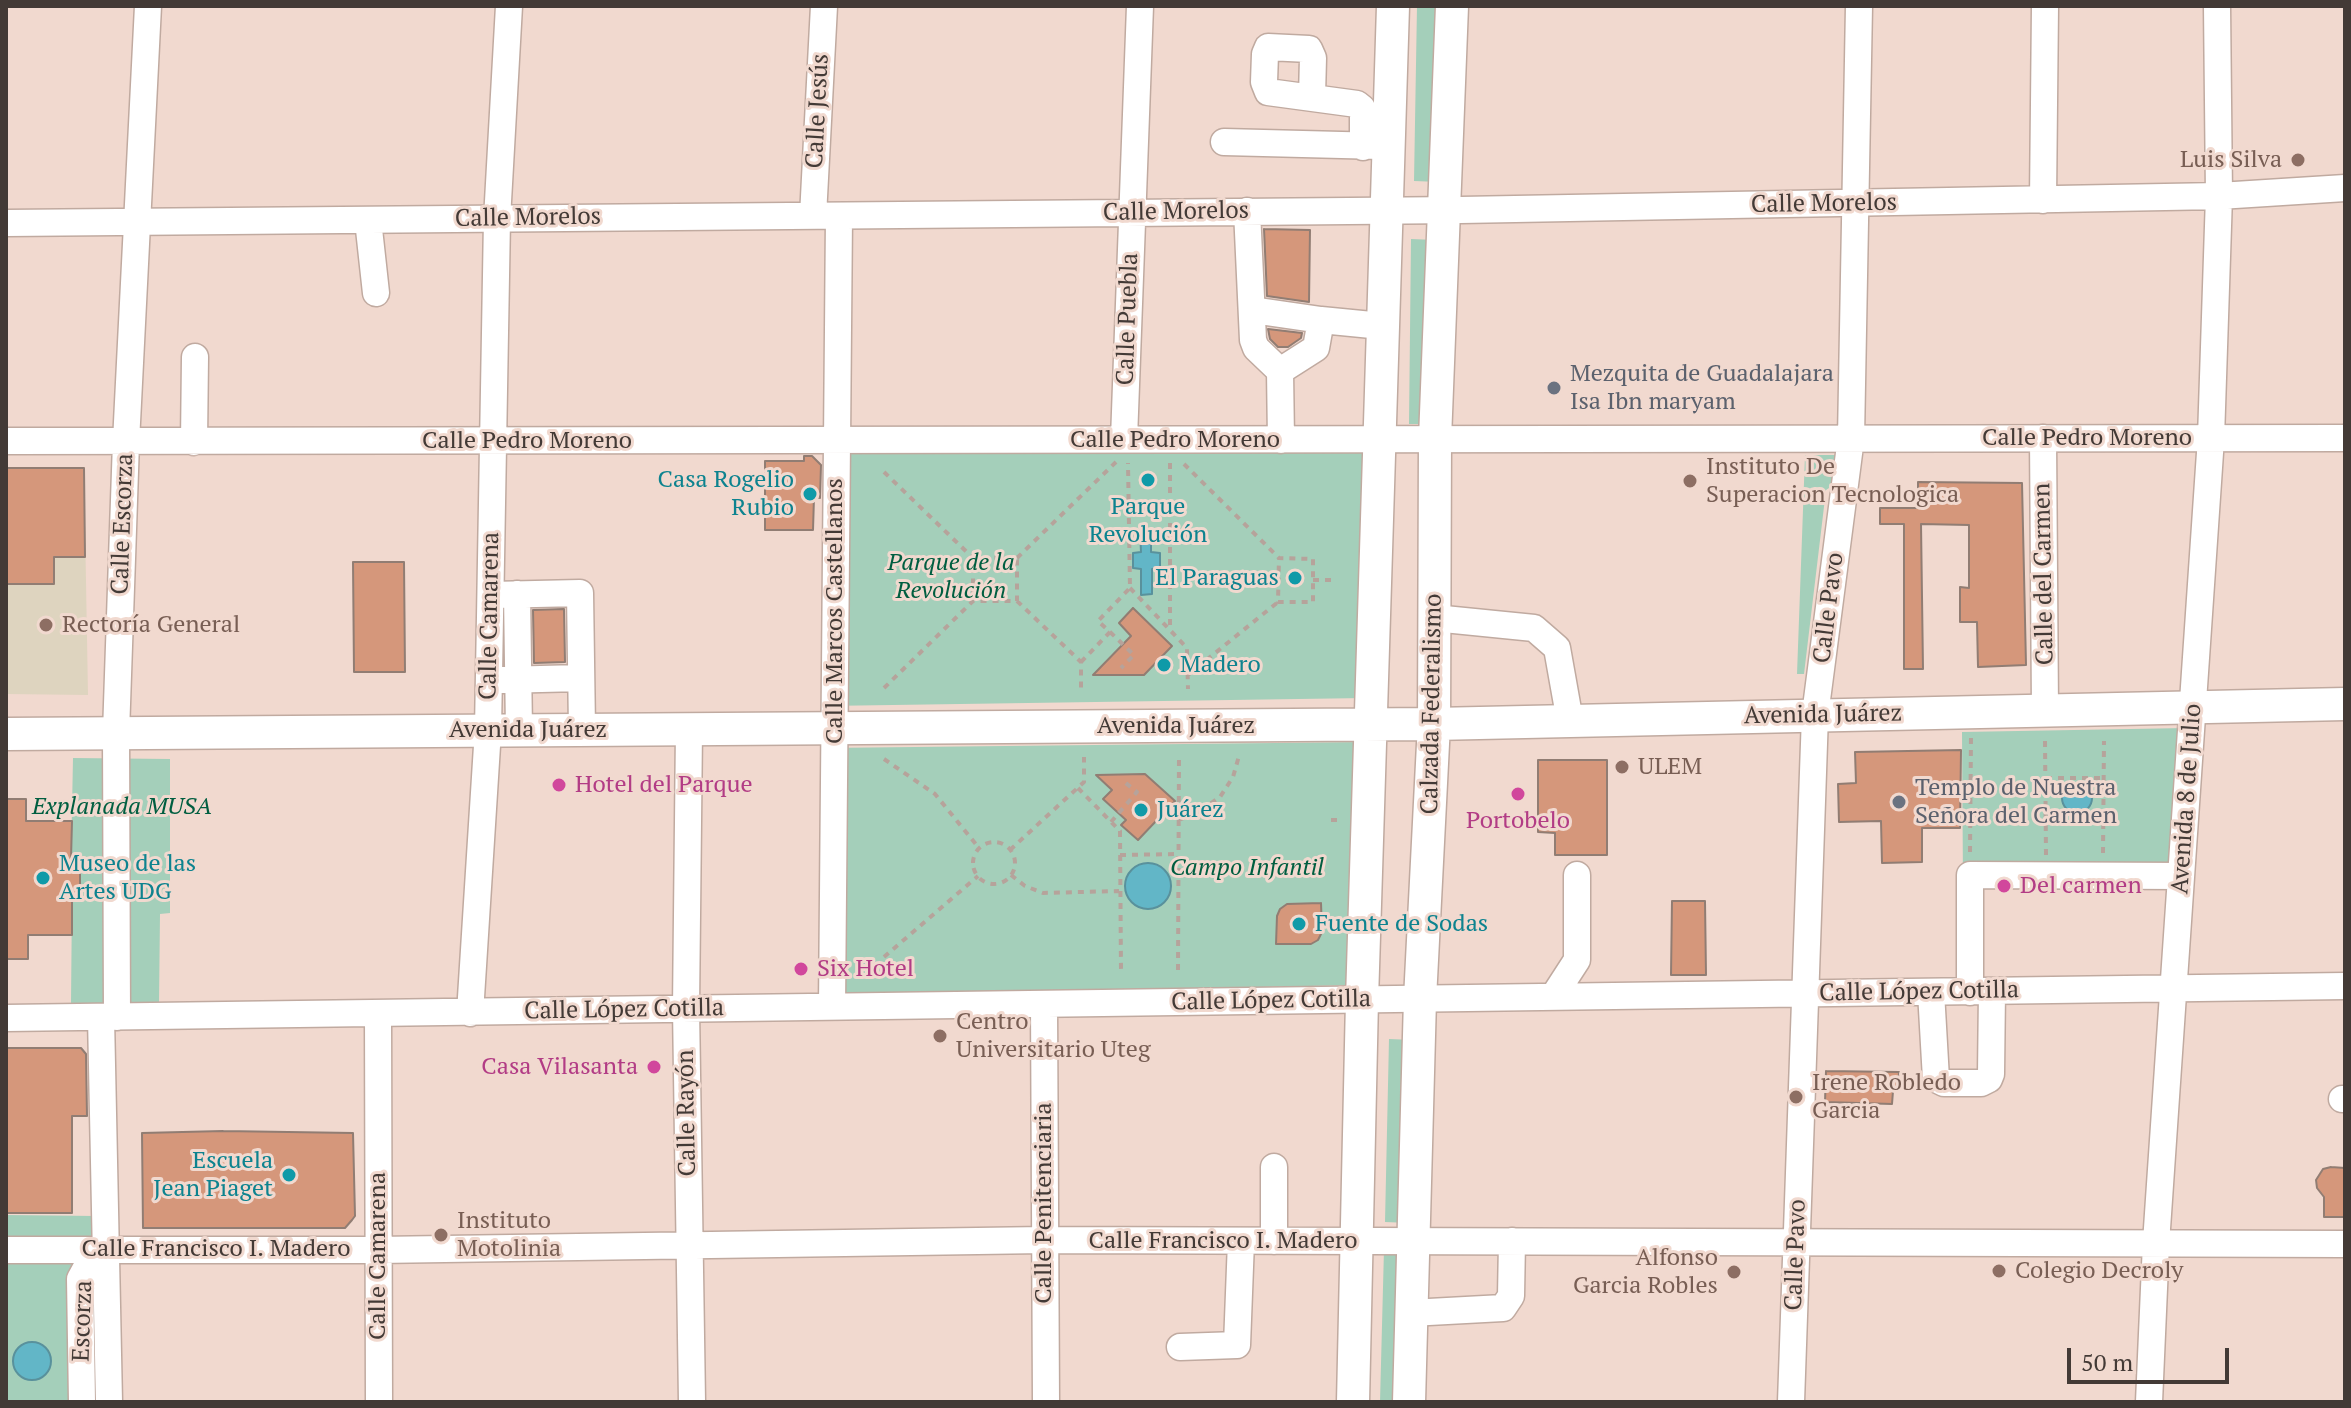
<!DOCTYPE html>
<meta charset="utf-8">
<style>
body{margin:0}
#map{position:relative;width:2351px;height:1408px;overflow:hidden;background:#f1d9cf;font-family:"PT Serif",serif}
canvas{display:block}
.frame{position:absolute;inset:0;border:8px solid #433a36;pointer-events:none}
.scale{position:absolute;left:2067px;top:1348px;width:162px;height:36px;box-sizing:border-box;border:4px solid #433a36;border-top:0;padding-left:10px;font-size:24px;line-height:28px;white-space:nowrap;color:#433a36;-webkit-text-stroke:6px #f1d9cf;paint-order:stroke}
</style>
<div id="map">
<canvas width="2351" height="1408"></canvas>
<div class="frame"></div>
<div class="scale">50 m</div>
</div>
<script>
const ctx = document.querySelector('canvas').getContext('2d');
ctx.lineJoin = 'round';
function paint(path, color) { ctx.fillStyle = color; ctx.fill(path, 'evenodd'); }
const poly = rows => new Path2D(rows.map(r => 'M' + r).join(''));
function trace(path, color, width, dash) { ctx.strokeStyle = color; ctx.lineWidth = width; ctx.lineCap = dash ? 'butt' : 'round'; ctx.setLineDash(dash || []); ctx.stroke(path); }
function label(font, color, halo, rows, align = 'center') {
  ctx.font = font + ' "PT Serif",serif'; ctx.lineWidth = 6; ctx.setLineDash([]); ctx.textBaseline = 'middle'; ctx.strokeStyle = halo; ctx.fillStyle = color; for (const [text, x, y, turn = 0] of rows) {
    ctx.save(); ctx.translate(x, y); ctx.rotate((+turn || 0) * Math.PI / 180); ctx.textAlign = isNaN(turn) ? turn : align; if (halo) ctx.strokeText(text, 0, 0); ctx.fillText(text, 0, 0); ctx.restore();
  }
}
paint(poly([
 [6,468,84,468,88,695,6,694]
]), '#ded4bf');
paint(poly([
 [1417,6,1443,6,1439,182,1414,181],
 [1411,239,1436,240,1432,424,1409,424],
 [824,450,1372,452,1366,698,825,706],
 [1805,455,1844,455,1841,480,1826,490,1804,674,1797,674],
 [2186,728,2176,890,1963,886,1962,732],
 [1365,742,1359,985,826,996,825,748],
 [73,758,170,759,170,913,160,914,159,1004,71,1003,72,897,79,859,71,859],
 [1389,1039,1414,1040,1409,1223,1385,1222],
 [6,1215,95,1216,100,1402,6,1402],
 [1384,1249,1409,1250,1404,1402,1380,1402]
]), '#a4cfba');
const water = poly([
 [1151,530,1151,552,1160,553,1160,568,1152,569,1152,594,1141,595,1141,569,1133,568,1133,553,1141,552,1140,531,1151,530],
 '2062 798a15 15 0 1 1 30 0a15 15 0 1 1-30 0Z',
 '1125 886a23 23 0 1 1 46 0a23 23 0 1 1-46 0Z',
 '13 1361a19 19 0 1 1 38 0a19 19 0 1 1-38 0Z'
]);
paint(water, '#62b6c7');
trace(water, '#59919c', 2);
const building = poly([
 [1264,229,1310,230,1309,302,1267,296,1264,229],
 [1268,329,1302,333,1301,338,1288,347,1278,347,1270,339,1268,329],
 [804,456,812,456,821,465,820,498,814,497,813,530,765,530,765,461,804,461,804,456],
 [6,468,84,468,85,557,54,557,54,584,6,584,6,468],
 [1918,482,2022,483,2026,665,1978,667,1977,622,1960,622,1960,587,1969,588,1969,525,1921,524,1923,669,1904,669,1904,524,1880,524,1880,508,1918,508,1918,482],
 [353,562,404,562,405,672,354,672,353,562],
 [1133,608,1172,646,1144,675,1093,675,1131,636,1119,623,1133,608],
 [564,609,565,662,534,663,533,610,564,609],
 [1961,750,1960,828,1922,828,1922,862,1882,863,1881,821,1839,822,1838,784,1856,783,1855,752,1961,750],
 [1538,760,1607,760,1607,855,1555,855,1555,833,1538,832,1538,760],
 [1145,774,1175,801,1138,840,1121,825,1126,820,1103,799,1112,790,1096,775,1145,774],
 [6,799,26,799,26,821,72,821,71,859,80,859,80,898,72,898,72,935,28,935,28,959,6,959,6,799],
 [1672,901,1705,901,1706,975,1671,975,1672,901],
 [1321,903,1322,932,1318,940,1311,944,1276,944,1277,916,1280,909,1287,904,1321,903],
 [6,1048,81,1048,86,1054,87,1116,72,1116,72,1213,6,1213,6,1048],
 [1826,1071,1899,1072,1898,1091,1893,1091,1892,1104,1825,1102,1826,1071],
 [223,1131,353,1133,355,1216,352,1220,345,1228,143,1228,142,1133,223,1131],
 [2331,1167,2345,1168,2345,1217,2324,1217,2324,1197,2317,1188,2316,1180,2323,1169,2331,1167]
]);
paint(building, '#d5977b');
trace(building, '#917d73', 2);
const minor = poly([
 [1312,96,1313,58,1309,49,1268,47,1265,54,1264,82,1268,92,1357,104,1362,108,1363,115,1363,147],
 [1224,142,1381,146],
 [2043,200,2045,6],
 [1247,211,1253,340,1256,348,1280,371,1281,440],
 [813,216,824,6],
 [368,220,376,293],
 [6,223,1461,210,2219,196,2345,188],
 [1252,310,1321,320],
 [1280,371,1316,348,1321,320,1382,326],
 [2043,438,2045,710],
 [1124,439,1140,6],
 [6,441,2345,438],
 [194,442,195,357],
 [517,594,519,730],
 [491,595,580,593,582,729],
 [1434,618,1534,628,1557,648,1570,721],
 [501,680,581,678],
 [689,729,686,1008,692,1402],
 [1931,992,1936,1079,1944,1083,1981,1083,1989,1079,1991,1074,1992,991],
 [1970,992,1970,875,2181,876],
 [1553,997,1577,960,1577,875],
 [1044,1004,1046,1402],
 [832,1006,839,216],
 [470,1013,488,730,497,219,509,6],
 [378,1014,379,1402],
 [101,1017,109,1402],
 [117,1017,116,733,126,442,148,6],
 [6,1018,2345,986],
 [2342,1099,2345,1099],
 [1274,1241,1274,1167],
 [6,1250,378,1250,1044,1240,2345,1244],
 [1410,1313,1503,1308,1511,1296,1512,1241],
 [1180,1347,1237,1345,1241,1241],
 [82,1402,80,1279,86,1268,107,1249],
 [1791,1402,1815,715,1851,438,1859,6],
 [2149,1402,2156,1243,2211,438,2219,196,2217,6]
]);
const major = poly([
 [6,734,1434,724,2345,704],
 [1353,1402,1362,1000,1393,6],
 [1409,1402,1420,999,1434,724,1435,439,1452,6]
]);
trace(minor, '#c0aaa0', 29);
trace(major, '#c0aaa0', 35);
trace(poly([
 [1170,463,1170,631],
 [1184,464,1279,558,1313,559,1313,602,1278,602,1279,558],
 [884,472,973,558],
 [1017,558,1116,462],
 [1313,580,1337,580],
 [1130,588,1187,648,1188,689],
 [1017,601,1081,662,1081,691],
 [1110,632,1134,655,1121,668],
 [1081,662,1110,632,1098,621,1130,588,1128,463],
 [1188,675,1278,602],
 [884,688,973,601,1017,601,1017,558,973,558,973,601],
 [2045,741,2046,855],
 [884,759,935,794,979,848],
 [2046,778,2103,778],
 [1078,788,1120,831,1121,971],
 [1179,820,1198,812,1220,797,1233,777,1239,756],
 [1331,820,1339,820],
 [1111,822,1137,792,1122,780],
 [2046,823,2103,823],
 '973 863a21 21 0 1 1 42 0a21 21 0 1 1-42 0Z',
 [1010,850,1084,782,1084,757],
 [1970,852,1971,737],
 [2103,853,2104,741],
 [1120,855,1178,854],
 [1011,875,1025,886,1043,893,1119,891],
 [884,957,978,876],
 [1178,970,1179,756]
]), '#b6a39b', 4, [6, 6]);
trace(minor, '#fff', 26);
trace(major, '#fff', 32);
for (const [x, y, r, color] of [
 [2298,160,8,"#8d6e63"],
 [1554,388,8,"#6b7280"],
 [1148,480,8,"#0f9aa8"],
 [1690,481,8,"#8d6e63"],
 [810,494,8,"#0f9aa8"],
 [1295,578,8,"#0f9aa8"],
 [46,625,8,"#8d6e63"],
 [1164,665,8,"#0f9aa8"],
 [1622,767,8,"#8d6e63"],
 [559,785,8,"#d1479c"],
 [1518,794,8,"#d1479c"],
 [1899,802,8,"#6b7280"],
 [1141,810,8,"#0f9aa8"],
 [43,878,8,"#0f9aa8"],
 [2004,886,8,"#d1479c"],
 [1299,924,8,"#0f9aa8"],
 [801,969,8,"#d1479c"],
 [940,1036,8,"#8d6e63"],
 [654,1067,8,"#d1479c"],
 [1796,1097,8,"#8d6e63"],
 [289,1175,8,"#0f9aa8"],
 [441,1235,8,"#8d6e63"],
 [1999,1271,8,"#8d6e63"],
 [1734,1272,8,"#8d6e63"]
]) { const dot = new Path2D(); dot.arc(x, y, r, 0, 2 * Math.PI); ctx.fillStyle = color; ctx.fill(dot); trace(dot, '#f1d9cf', 3); }
label('24px', '#433a36', '#f1d9cf', [
 ["Calle Jesús",818,111,-87],
 ["Calle Morelos",1824,204,-1],
 ["Calle Morelos",1176,212,-1],
 ["Calle Morelos",528,218,-1],
 ["Calle Puebla",1128,319,-88],
 ["Calle Pedro Moreno",2087,438],
 ["Calle Pedro Moreno",1175,440],
 ["Calle Pedro Moreno",527,441],
 ["Calle Escorza",123,524,-88],
 ["Calle del Carmen",2044,574,-91],
 ["Calle Pavo",1829,608,-83],
 ["Calle Marcos Castellanos",835,611,-90],
 ["Calle Camarena",490,616,-89],
 ["Calzada Federalismo",1432,704,-89],
 ["Avenida Juárez",1823,715,-1],
 ["Avenida Juárez",1176,726],
 ["Avenida Juárez",528,730],
 ["Avenida 8 de Julio",2187,799,-86],
 ["Calle López Cotilla",1919,992,-1],
 ["Calle López Cotilla",1271,1001,-1],
 ["Calle López Cotilla",624,1010,-1],
 ["Calle Rayón",687,1113,-91],
 ["Calle Penitenciaria",1044,1203,-90],
 ["Calle Francisco I. Madero",1223,1241],
 ["Calle Francisco I. Madero",216,1249],
 ["Calle Pavo",1796,1255,-88],
 ["Calle Camarena",378,1256,-90],
 ["Escorza",83,1321,-88]
]);
label('24px', '#785e54', '#f1d9cf', [
 ["Luis Silva",2282,160,"right"],
 ["Instituto De",1706,467],
 ["Superacion Tecnologica",1706,495],
 ["Rectoría General",62,625],
 ["ULEM",1638,767],
 ["Centro",956,1022],
 ["Universitario Uteg",956,1050],
 ["Irene Robledo",1812,1083],
 ["Garcia",1812,1111],
 ["Instituto",457,1221],
 ["Motolinia",457,1249],
 ["Alfonso",1718,1258,"right"],
 ["Garcia Robles",1718,1286,"right"],
 ["Colegio Decroly",2015,1271]
], 'left');
label('24px', '#5b616d', '#f1d9cf', [
 ["Mezquita de Guadalajara",1570,374],
 ["Isa Ibn maryam",1570,402],
 ["Templo de Nuestra",1915,788],
 ["Señora del Carmen",1915,816]
], 'left');
label('24px', '#0d838f', '#f1d9cf', [
 ["Casa Rogelio",794,480,"right"],
 ["Rubio",794,508,"right"],
 ["Parque",1148,507,"center"],
 ["Revolución",1148,535,"center"],
 ["El Paraguas",1279,578,"right"],
 ["Madero",1180,665],
 ["Juárez",1157,810],
 ["Museo de las",59,864],
 ["Artes UDG",59,892],
 ["Fuente de Sodas",1315,924],
 ["Escuela",273,1161,"right"],
 ["Jean Piaget",273,1189,"right"]
], 'left');
label('italic 24px', '#005e40', '#f1d9cf', [
 ["Parque de la",951,563],
 ["Revolución",951,591],
 ["Explanada MUSA",122,807],
 ["Campo Infantil",1247,868]
]);
label('24px', '#b23c85', '#f1d9cf', [
 ["Hotel del Parque",575,785],
 ["Portobelo",1518,821,"center"],
 ["Del carmen",2020,886],
 ["Six Hotel",817,969],
 ["Casa Vilasanta",638,1067,"right"]
], 'left');
</script>
